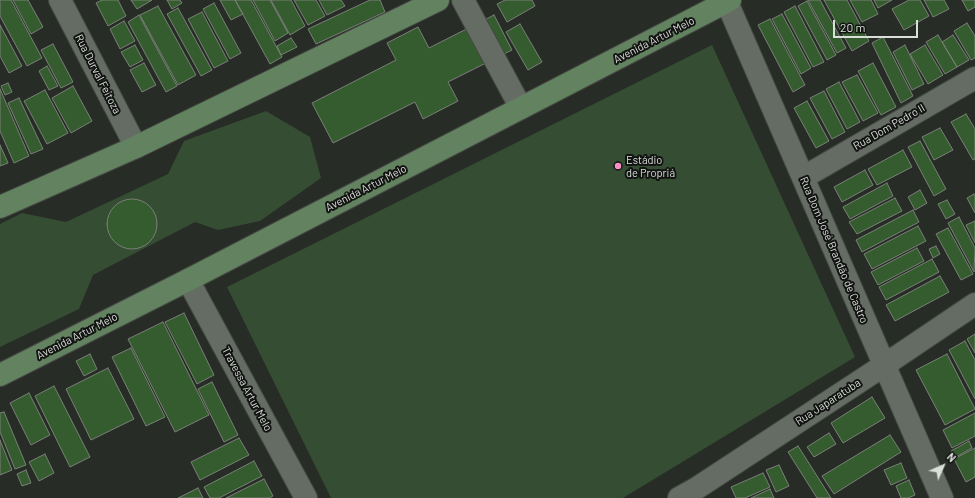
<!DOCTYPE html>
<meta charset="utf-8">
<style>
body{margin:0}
#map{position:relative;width:975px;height:498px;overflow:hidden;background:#272d26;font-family:Barlow,sans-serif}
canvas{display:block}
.north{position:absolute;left:923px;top:446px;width:40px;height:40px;-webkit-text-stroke:3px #121412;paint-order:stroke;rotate:45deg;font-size:11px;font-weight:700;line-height:16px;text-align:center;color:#dbdfda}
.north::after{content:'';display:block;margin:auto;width:14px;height:18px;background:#dbdfda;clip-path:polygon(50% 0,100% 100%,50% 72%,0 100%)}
.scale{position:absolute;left:833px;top:20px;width:85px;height:18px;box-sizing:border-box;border:2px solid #dbdfda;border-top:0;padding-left:5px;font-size:12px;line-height:14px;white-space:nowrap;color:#dbdfda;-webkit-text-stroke:3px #121412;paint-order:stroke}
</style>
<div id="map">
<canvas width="975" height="498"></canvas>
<div class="north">N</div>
<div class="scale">20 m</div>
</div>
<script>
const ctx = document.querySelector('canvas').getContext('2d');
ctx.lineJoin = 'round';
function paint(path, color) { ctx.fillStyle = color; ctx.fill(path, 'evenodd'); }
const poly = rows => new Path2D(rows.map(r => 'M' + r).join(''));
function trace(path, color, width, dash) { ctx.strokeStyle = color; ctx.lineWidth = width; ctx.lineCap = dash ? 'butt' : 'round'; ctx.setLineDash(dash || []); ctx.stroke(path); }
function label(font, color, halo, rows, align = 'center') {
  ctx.font = font + ' Barlow,sans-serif'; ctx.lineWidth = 4; ctx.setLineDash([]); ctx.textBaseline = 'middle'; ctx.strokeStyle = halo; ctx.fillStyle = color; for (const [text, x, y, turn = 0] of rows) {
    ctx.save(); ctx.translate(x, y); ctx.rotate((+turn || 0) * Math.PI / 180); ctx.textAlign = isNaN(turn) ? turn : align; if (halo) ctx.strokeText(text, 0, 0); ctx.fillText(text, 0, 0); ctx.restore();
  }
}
paint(poly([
 [712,45,855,357,623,498,331,498,227,287],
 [266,111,310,137,321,178,260,221,218,230,195,222,93,275,79,309,0,347,0,224,22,213,66,222,168,174,184,141]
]), '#354d32');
const building = poly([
 [0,0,11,0,42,58,27,66,0,16,0,0],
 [13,0,28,0,43,27,31,34,13,0],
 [102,0,118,0,126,16,108,26,96,3,102,0],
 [131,0,152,0,137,9,131,0],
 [167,0,180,0,182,3,172,9,167,0],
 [220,0,235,0,243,14,231,20,220,0],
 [235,0,251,0,282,57,270,64,235,0],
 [253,0,270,0,288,33,275,41,253,0],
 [271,0,291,0,305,26,290,35,271,0],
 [294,0,316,0,325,16,308,25,294,0],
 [319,0,341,0,345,6,327,15,319,0],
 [370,0,380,0,385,12,316,44,308,29,370,0],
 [505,0,532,0,535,6,507,22,497,4,505,0],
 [808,0,820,0,846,48,837,53,808,0],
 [824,0,847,0,869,41,852,51,824,0],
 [850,0,871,0,878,14,862,22,850,0],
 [874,0,892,0,878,8,874,0],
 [909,0,920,0,929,16,904,30,892,9,909,0],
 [924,0,944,0,949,9,933,17,924,0],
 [962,0,975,0,975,7,968,11,962,0],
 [807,1,836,55,827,60,798,6,807,1],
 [214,3,241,53,230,59,203,9,214,3],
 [158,6,196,75,178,85,140,15,158,6],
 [795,6,824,62,813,67,784,12,795,6],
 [178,8,212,70,201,76,167,14,178,8],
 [202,12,228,61,214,68,188,19,202,12],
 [782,14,811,68,801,74,772,19,782,14],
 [139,15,177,86,166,92,128,22,139,15],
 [494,15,512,50,448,82,458,101,423,119,415,102,333,143,312,103,396,60,387,43,418,27,429,48,494,15],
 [770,19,805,85,793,92,758,25,770,19],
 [124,21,135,41,120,49,110,29,124,21],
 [967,23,975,36,975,58,971,60,954,31,967,23],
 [520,24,542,62,528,70,506,32,520,24],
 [0,25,22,66,9,73,0,56,0,25],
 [938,35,957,67,945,74,926,42,938,35],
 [953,35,969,60,957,67,942,42,953,35],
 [883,37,913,96,901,103,872,43,883,37],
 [291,38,297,47,281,55,277,46,291,38],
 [53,44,73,82,61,88,41,50,53,44],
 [135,45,143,60,130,67,121,52,135,45],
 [905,45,924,84,912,90,893,52,905,45],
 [925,45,943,75,928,84,910,54,925,45],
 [144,63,156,85,142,92,130,70,144,63],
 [873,63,896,107,881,115,858,71,873,63],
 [47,66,58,86,49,90,39,71,47,66],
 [857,75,878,113,863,121,842,82,857,75],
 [839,82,860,122,847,129,826,89,839,82],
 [8,83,12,92,5,95,1,86,8,83],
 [73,86,92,121,71,133,52,98,73,86],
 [0,89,29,156,14,163,0,131,0,89],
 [45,90,68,133,47,144,24,101,45,90],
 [824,91,845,132,832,139,810,98,824,91],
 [19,98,43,149,31,154,8,103,19,98],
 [807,101,829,141,816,148,794,108,807,101],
 [966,114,975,129,975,159,973,160,951,122,966,114],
 [940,128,953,150,934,160,922,137,940,128],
 [920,141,946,189,934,196,908,147,920,141],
 [0,145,8,163,0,166,0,145],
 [903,150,912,167,877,185,868,169,903,150],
 [865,170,873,185,842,202,834,187,865,170],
 [887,183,893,196,850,219,843,207,887,183],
 [920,190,927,203,915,210,908,197,920,190],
 [974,194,975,196,975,213,967,198,974,194],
 [895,198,902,211,857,234,849,222,895,198],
 '107 224a25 25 0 1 1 50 0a25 25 0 1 1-50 0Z',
 [947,200,955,214,946,219,938,204,947,200],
 [913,210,919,222,862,252,856,240,913,210],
 [959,217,975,248,974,272,948,223,959,217],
 [975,221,975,243,966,225,975,221],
 [918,226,926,241,872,269,864,254,918,226],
 [948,228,973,274,961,280,936,234,948,228],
 [936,246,940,254,933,258,929,249,936,246],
 [917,248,924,261,878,285,871,272,917,248],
 [932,259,939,272,886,300,879,287,932,259],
 [940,276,949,292,895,321,886,305,940,276],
 [184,313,214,375,197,384,165,322,184,313],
 [163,322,209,415,175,432,128,339,163,322],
 [975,334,975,353,967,339,975,334],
 [965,341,975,360,975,399,949,350,965,341],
 [131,348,165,417,146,426,112,357,131,348],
 [90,354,97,369,84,376,76,361,90,354],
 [947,354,975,409,945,425,916,370,947,354],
 [108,368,134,419,91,440,66,389,108,368],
 [212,382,238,435,224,442,198,389,212,382],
 [54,386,90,457,70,467,35,396,54,386],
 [29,393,50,435,31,445,10,403,29,393],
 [872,397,885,418,843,443,831,423,872,397],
 [4,412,26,465,15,469,0,432,0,413,4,412],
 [975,413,975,436,952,448,943,430,975,413],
 [829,433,836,444,814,457,807,447,829,433],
 [890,435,901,452,834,494,822,476,890,435],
 [239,438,249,455,200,480,191,462,239,438],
 [0,440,12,470,0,475,0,440],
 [969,441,972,448,954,458,951,451,969,441],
 [798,446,831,498,817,498,788,452,798,446],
 [975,448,975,477,966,482,954,459,975,448],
 [45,454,54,473,39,481,29,462,45,454],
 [254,461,262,476,219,498,210,498,204,487,254,461],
 [901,463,907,478,891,485,884,470,901,463],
 [779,465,789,486,776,492,766,470,779,465],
 [26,470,31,483,22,486,17,474,26,470],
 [763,473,770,487,745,498,736,498,731,487,763,473],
 [264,479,273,496,269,498,226,498,264,479],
 [909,480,915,495,908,498,901,498,896,486,909,480],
 [198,488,203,498,178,498,198,488],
 [770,489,774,498,751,498,770,489]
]);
paint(building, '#355c2f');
trace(building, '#7a8078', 1);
const minor = poly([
 [60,0,136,147],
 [463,0,521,108],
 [726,0,942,498],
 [804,177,975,78],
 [188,280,306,498],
 [679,498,697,488,883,366,975,304]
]);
const major = poly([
 [0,207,136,147,438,0],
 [0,375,188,280,730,0]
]);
trace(minor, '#454a44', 24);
trace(major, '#454a44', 24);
trace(minor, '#656c64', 22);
trace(major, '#63825f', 22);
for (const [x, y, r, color] of [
 [618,166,4,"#fc8fc3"]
]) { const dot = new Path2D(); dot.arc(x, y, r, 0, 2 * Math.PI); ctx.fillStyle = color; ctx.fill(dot); trace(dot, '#121412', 1.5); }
label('11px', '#dbdfda', '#121412', [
 ["Avenida Artur Melo",654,40,-27],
 ["Rua Durval Feitoza",98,74,63],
 ["Rua Dom Pedro II",889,127,-30],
 ["Avenida Artur Melo",366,188,-27],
 ["Rua Dom José Brandão de Castro",834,250,67],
 ["Avenida Artur Melo",77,336,-27],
 ["Travessa Artur Melo",247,389,62],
 ["Rua Japaratuba",828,402,-33]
]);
label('11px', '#dbdfda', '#121412', [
 ["Estádio",626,160],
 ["de Propriá",626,173]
], 'left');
</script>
